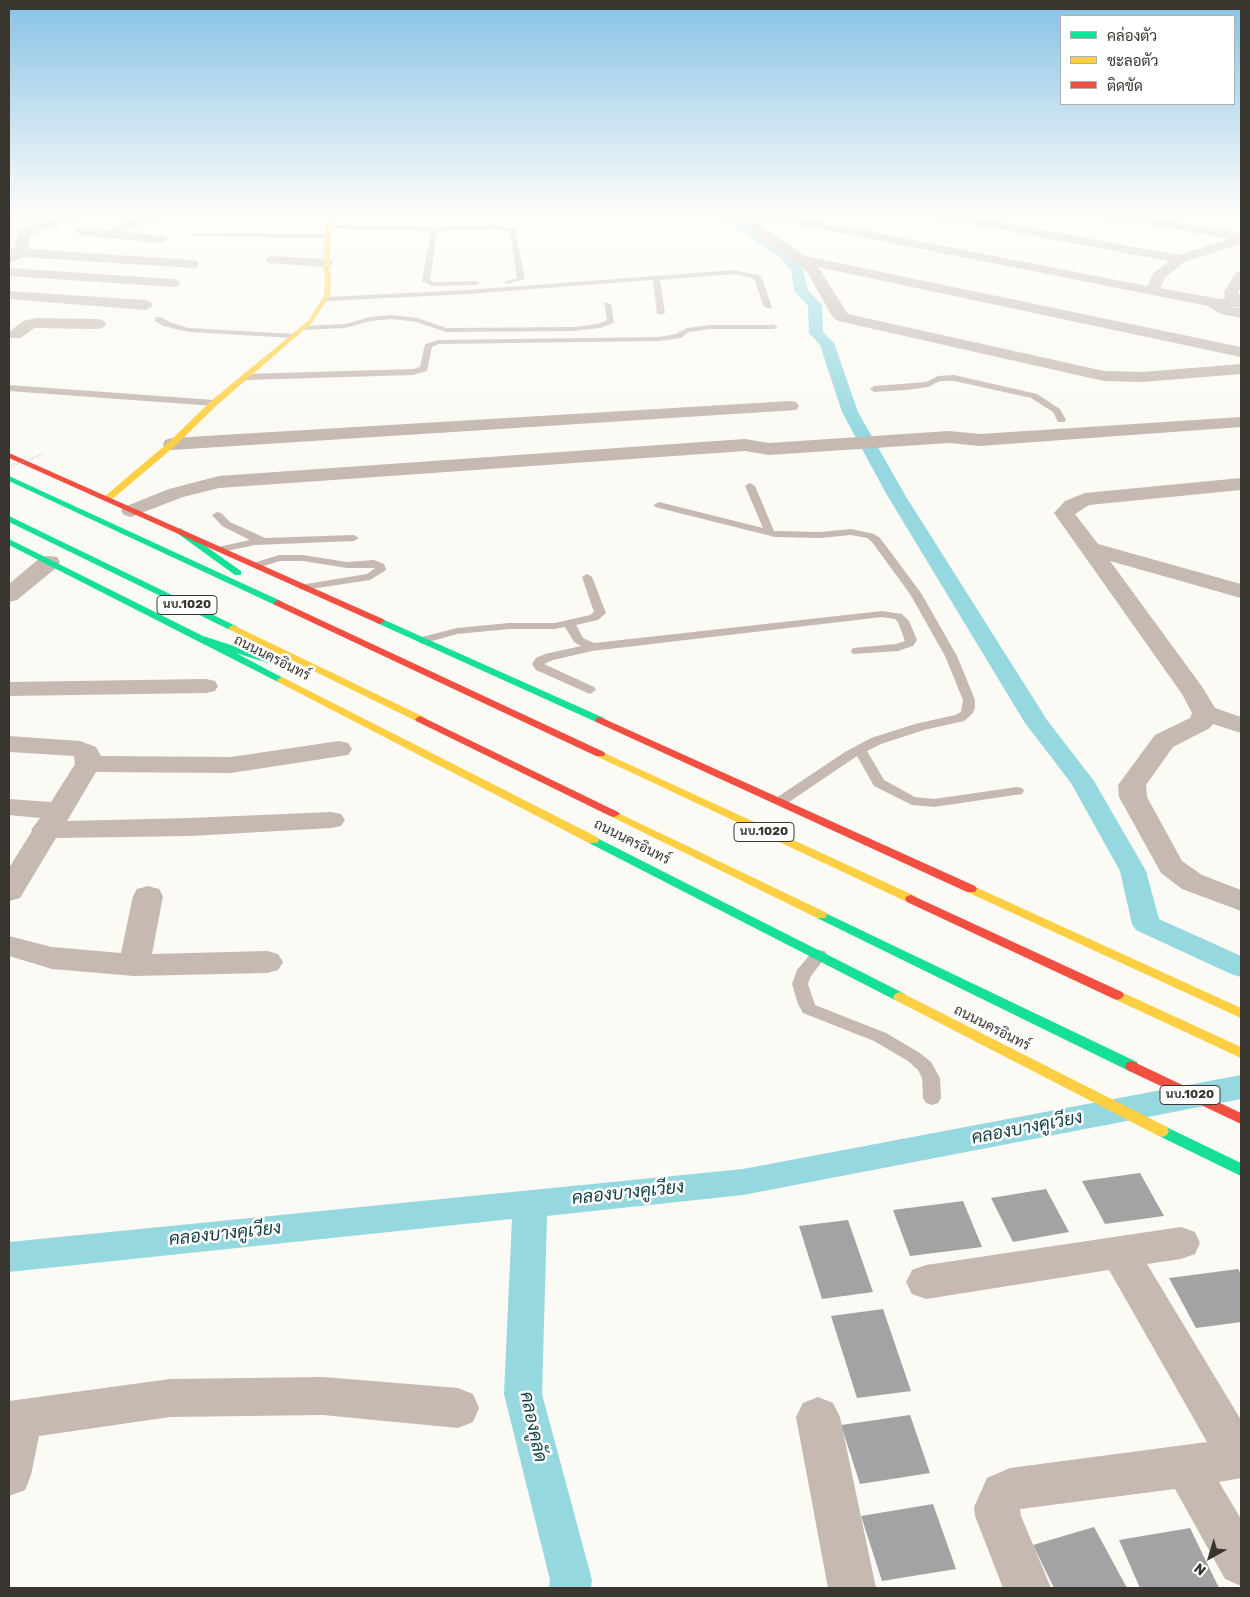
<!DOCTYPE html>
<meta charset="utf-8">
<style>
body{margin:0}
#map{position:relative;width:1250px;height:1597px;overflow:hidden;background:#fbfaf4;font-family:Rubik,Sarabun,sans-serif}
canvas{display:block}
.frame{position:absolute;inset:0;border:10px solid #393630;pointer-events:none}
.legend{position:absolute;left:1060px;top:15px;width:175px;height:90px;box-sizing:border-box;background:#fff;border:1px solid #b0afac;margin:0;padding:6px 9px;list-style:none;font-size:15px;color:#393630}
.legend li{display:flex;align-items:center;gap:10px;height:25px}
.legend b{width:25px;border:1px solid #b0afac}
.north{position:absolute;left:1185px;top:1532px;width:50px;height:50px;-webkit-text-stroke:4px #fff;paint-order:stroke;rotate:219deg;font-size:14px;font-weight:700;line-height:20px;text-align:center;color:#393630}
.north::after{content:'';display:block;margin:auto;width:18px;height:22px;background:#393630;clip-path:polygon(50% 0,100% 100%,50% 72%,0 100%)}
</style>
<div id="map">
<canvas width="1250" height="1597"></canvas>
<div class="frame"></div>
<ul class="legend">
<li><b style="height:6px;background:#16e098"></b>คล่องตัว</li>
<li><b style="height:6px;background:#ffcf43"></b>ชะลอตัว</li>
<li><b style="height:6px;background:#f24e42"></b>ติดขัด</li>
</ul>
<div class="north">N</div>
</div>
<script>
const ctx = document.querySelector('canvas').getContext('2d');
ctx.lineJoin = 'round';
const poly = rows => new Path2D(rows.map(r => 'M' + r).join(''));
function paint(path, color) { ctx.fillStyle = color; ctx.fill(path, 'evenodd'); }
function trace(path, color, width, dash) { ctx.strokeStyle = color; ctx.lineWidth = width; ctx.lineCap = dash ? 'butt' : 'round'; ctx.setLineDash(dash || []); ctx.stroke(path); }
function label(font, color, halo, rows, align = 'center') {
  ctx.font = font + ' Rubik,Sarabun,sans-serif'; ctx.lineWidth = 5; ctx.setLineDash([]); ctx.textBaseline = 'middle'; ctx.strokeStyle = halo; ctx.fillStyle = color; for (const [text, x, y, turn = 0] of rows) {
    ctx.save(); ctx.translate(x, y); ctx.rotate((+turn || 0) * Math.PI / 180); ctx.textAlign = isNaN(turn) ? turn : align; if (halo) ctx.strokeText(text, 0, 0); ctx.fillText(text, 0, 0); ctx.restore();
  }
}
paint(poly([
 [712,211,726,211,786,250,802,266,808,290,822,305,823,332,834,343,858,412,905,495,1047,720,1094,781,1146,871,1159,919,1241,956,1241,977,1231,974,1136,930,1132,924,1120,871,1071,783,1025,723,887,495,842,412,820,345,809,333,808,306,794,291,791,270,778,256,712,211],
 [1241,1075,1241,1099,743,1195,547,1216,542,1394,592,1580,591,1588,549,1588,550,1580,504,1394,512,1219,9,1272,9,1242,743,1169,1241,1075]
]), '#95d8e0');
paint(poly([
 [1140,1173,1164,1216,1105,1224,1082,1181],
 [1046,1189,1069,1232,1013,1242,991,1198],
 [963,1201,982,1247,910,1256,893,1210],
 [848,1220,873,1292,822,1299,799,1226],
 [1238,1269,1241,1274,1241,1322,1196,1328,1169,1278],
 [883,1309,911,1391,857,1398,831,1316],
 [910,1415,930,1473,860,1484,841,1425],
 [933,1504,956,1569,882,1581,861,1516],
 [1094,1527,1127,1588,1054,1588,1033,1545],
 [1190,1528,1219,1588,1140,1588,1119,1540]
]), '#a4a3a3');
paint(poly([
 [643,211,649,211,651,214,646,215,643,211],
 [329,225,431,227,495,225,515,229,525,279,507,284,503,282,517,278,510,231,495,229,437,231,430,280,433,282,476,281,480,283,476,285,432,286,422,281,431,231,327,228,327,226,329,225],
 [194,233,328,234,331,236,328,238,192,236,192,234,194,233],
 [735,270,761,276,772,307,771,309,764,307,754,279,735,274,660,280,665,313,661,315,657,313,653,280,467,294,327,301,323,299,327,297,467,290,735,270],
 [604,302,611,304,614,323,600,328,574,331,446,332,416,322,391,319,370,321,345,328,304,330,300,328,304,326,345,324,370,317,391,315,418,318,446,328,574,327,598,324,607,320,604,302],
 [155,317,161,317,169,322,189,328,294,334,298,336,294,338,189,332,163,326,155,321,155,317],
 [710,325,774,325,778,327,774,329,710,329,689,332,681,338,659,341,439,344,432,347,427,371,413,375,245,380,241,377,245,374,413,369,420,367,425,344,438,340,659,337,676,334,687,328,710,325],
 [954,375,1037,394,1060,409,1066,420,1064,422,1058,422,1053,412,1031,398,954,381,940,381,928,387,906,390,874,392,870,389,874,386,926,382,938,376,954,375],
 [9,385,214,400,218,403,214,406,9,391,9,385],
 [750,483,755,486,774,531,820,532,851,529,874,534,880,538,921,593,957,656,975,700,975,708,972,714,964,721,924,730,881,744,867,751,884,780,915,797,934,799,1017,787,1022,788,1024,791,1022,794,934,807,912,805,874,786,857,756,786,804,776,804,774,801,776,798,845,752,871,738,915,724,955,715,961,712,963,700,945,656,910,594,872,542,867,538,851,535,820,538,775,537,655,507,654,505,659,502,763,528,745,486,750,483],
 [217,512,221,513,230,522,265,538,354,535,359,538,354,541,255,545,222,552,218,551,217,549,218,547,250,540,222,526,212,515,217,512],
 [279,555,303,555,347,562,374,560,384,564,386,570,370,580,304,590,300,589,298,587,300,585,367,574,375,568,347,568,303,561,280,561,257,568,252,565,253,563,279,555],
 [587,574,592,577,606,613,598,620,576,625,583,638,594,643,882,611,902,614,909,621,917,640,913,646,898,651,853,654,851,651,853,648,896,644,905,641,898,622,895,619,882,617,592,651,553,660,544,664,594,687,596,690,590,694,536,670,532,664,536,658,545,654,581,646,574,642,565,627,555,629,509,629,457,634,422,644,416,640,418,638,457,628,509,623,555,623,590,615,594,612,582,577,587,574],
 [819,950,825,951,827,955,811,976,808,984,815,1005,886,1033,920,1053,931,1062,940,1078,941,1098,938,1103,932,1105,926,1103,923,1098,922,1078,918,1070,908,1061,874,1041,803,1013,798,1004,792,984,797,970,813,951,819,950]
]), '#c5b9b1');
paint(poly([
 [9,211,54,218,74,211,92,211,91,214,30,235,29,249,192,260,197,261,199,264,197,267,192,268,23,257,9,264,9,248,15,248,18,230,39,223,9,218,9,211],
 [149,211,165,211,164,214,126,232,165,236,167,239,165,242,160,243,81,235,74,231,81,227,109,230,149,211],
 [730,211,766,211,1147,286,1154,273,1168,261,922,215,916,211,942,211,1178,255,1230,239,1092,215,1086,211,1113,211,1241,233,1241,244,1184,262,1165,278,1160,288,1220,299,1225,298,1224,292,1236,272,1241,271,1241,287,1238,292,1241,299,1241,307,1229,307,1241,308,1241,318,1221,314,1208,306,745,214,805,256,1241,347,1241,357,818,267,848,314,1104,371,1142,372,1241,364,1241,374,1142,382,1104,381,838,321,832,316,806,270,730,216,730,211],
 [273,256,326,259,331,260,333,263,331,266,326,267,268,263,266,260,268,257,273,256],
 [9,268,173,279,178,280,180,283,178,286,173,287,9,276,9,268],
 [9,291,145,300,150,302,153,305,150,308,145,310,9,299,9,291],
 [37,318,98,319,104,321,106,324,104,327,98,329,34,328,21,338,9,338,9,332,23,321,37,318],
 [790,401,796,402,799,406,796,410,172,450,165,448,163,444,165,440,172,438,790,401],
 [1241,417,1241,427,980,446,949,443,769,455,745,451,219,488,183,497,131,517,124,515,121,511,124,507,169,489,219,476,745,439,769,443,949,431,980,434,1241,417],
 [1241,478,1241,490,1089,505,1075,514,1098,544,1241,584,1241,598,1110,561,1203,688,1215,708,1241,717,1241,733,1213,724,1210,728,1173,747,1146,785,1147,797,1182,861,1202,875,1241,890,1241,911,1182,889,1161,873,1119,797,1118,785,1155,735,1190,718,1192,713,1182,694,1054,513,1065,501,1085,493,1241,478],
 [49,556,57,557,60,562,57,567,17,600,9,602,9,584,41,557,49,556],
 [206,679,215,681,218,686,215,691,206,693,9,696,9,682,206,679],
 [9,736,80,741,96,747,101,756,231,757,339,741,348,743,352,749,348,755,231,773,96,772,67,821,190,818,331,812,341,814,345,820,341,826,331,828,190,836,56,838,20,898,9,901,9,868,32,831,31,830,40,818,9,815,9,799,51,802,75,764,74,756,9,752,9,736],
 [148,886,159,889,163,896,152,954,267,951,278,954,283,962,278,970,267,973,134,976,52,969,9,956,9,936,52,947,121,953,133,896,137,889,148,886],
 [1181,1227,1195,1232,1200,1243,1195,1254,1181,1259,1147,1264,1241,1420,1241,1478,1219,1482,1241,1519,1241,1586,1225,1579,1175,1489,1020,1509,1021,1516,1051,1588,1003,1588,975,1516,974,1507,987,1478,1010,1468,1207,1442,1109,1270,926,1299,912,1294,906,1282,912,1270,926,1265,1181,1227],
 [323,1377,458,1388,473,1394,479,1408,473,1422,458,1428,323,1415,170,1417,39,1436,31,1475,25,1490,9,1496,9,1401,170,1379,323,1377],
 [818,1397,833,1403,840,1417,876,1588,828,1588,796,1417,803,1403,818,1397]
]), '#c5b9b1');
paint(poly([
 [9,476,281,601,283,603,278,606,275,605,9,481,9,476],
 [9,516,236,626,238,628,236,630,230,630,9,522,9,516],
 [180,528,241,571,241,575,235,575,177,533,176,531,180,528],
 [9,539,203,636,274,659,276,661,271,664,236,653,287,680,282,683,278,682,9,545,9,539],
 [380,618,604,718,605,720,604,722,596,722,377,623,377,619,380,618],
 [593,836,905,994,907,997,905,1000,895,1000,589,843,587,840,593,836],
 [821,911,1137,1062,1139,1066,1137,1070,1132,1071,1127,1070,817,918,815,915,817,912,821,911],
 [1162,1125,1241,1163,1241,1176,1157,1135,1155,1131,1157,1127,1162,1125]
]), '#16e098');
paint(poly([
 [336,211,341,211,332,225,329,263,331,278,330,296,312,323,217,405,175,446,110,501,104,501,104,497,169,442,211,401,308,321,324,296,325,278,323,263,326,225,336,211],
 [233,625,424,717,425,719,420,722,416,721,230,630,228,628,233,625],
 [282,677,597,837,599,840,597,843,589,843,278,682,277,680,282,677],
 [600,751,915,896,917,899,911,903,907,902,596,756,595,754,600,751],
 [614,811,825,912,827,915,825,918,817,918,610,816,608,814,614,811],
 [971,885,1241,1008,1241,1018,967,892,965,889,967,886,971,885],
 [1117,990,1241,1047,1241,1058,1112,998,1110,995,1112,992,1117,990],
 [900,992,1167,1127,1169,1131,1167,1135,1162,1137,1157,1135,895,1000,893,997,895,994,900,992]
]), '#ffcf43');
paint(poly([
 [9,453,383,619,385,621,380,624,377,623,9,458,9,453],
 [278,600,604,752,605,754,604,756,596,756,275,605,273,603,278,600],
 [420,716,618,812,620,814,614,817,610,816,416,721,415,719,420,716],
 [600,717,975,886,977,889,975,892,967,892,596,722,595,720,596,718,600,717],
 [911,895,1122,992,1124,995,1122,998,1117,1000,1112,998,907,902,905,899,907,896,911,895],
 [1132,1061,1241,1113,1241,1124,1127,1070,1125,1066,1127,1062,1132,1061]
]), '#f24e42');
trace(poly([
 [9,467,43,454]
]), '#bbb2ac', 2, [0.5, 2]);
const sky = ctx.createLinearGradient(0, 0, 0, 434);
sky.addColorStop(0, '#87c2e5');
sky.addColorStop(0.49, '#fdfdfa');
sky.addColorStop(1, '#fdfdfa00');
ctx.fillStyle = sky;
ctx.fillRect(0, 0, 1250, 434);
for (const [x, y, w] of [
 [187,605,60],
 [764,832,60],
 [1190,1095,60]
]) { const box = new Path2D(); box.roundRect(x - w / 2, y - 9.5, w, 19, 4); ctx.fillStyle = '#fff'; ctx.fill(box); trace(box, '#393630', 1); }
label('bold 12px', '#393630', null, [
 ["นบ.1020",187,605],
 ["นบ.1020",764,832],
 ["นบ.1020",1190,1095]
]);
label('14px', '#393630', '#fff', [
 ["ถนนนครอินทร์",272,658,27],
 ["ถนนนครอินทร์",632,842,27],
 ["ถนนนครอินทร์",992,1028,27]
]);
label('italic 18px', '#134147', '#fff', [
 ["คลองบางคูเวียง",1027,1128,-11],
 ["คลองบางคูเวียง",628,1193,-6],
 ["คลองบางคูเวียง",225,1234,-6],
 ["คลองคูลัด",533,1427,78]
]);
</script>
